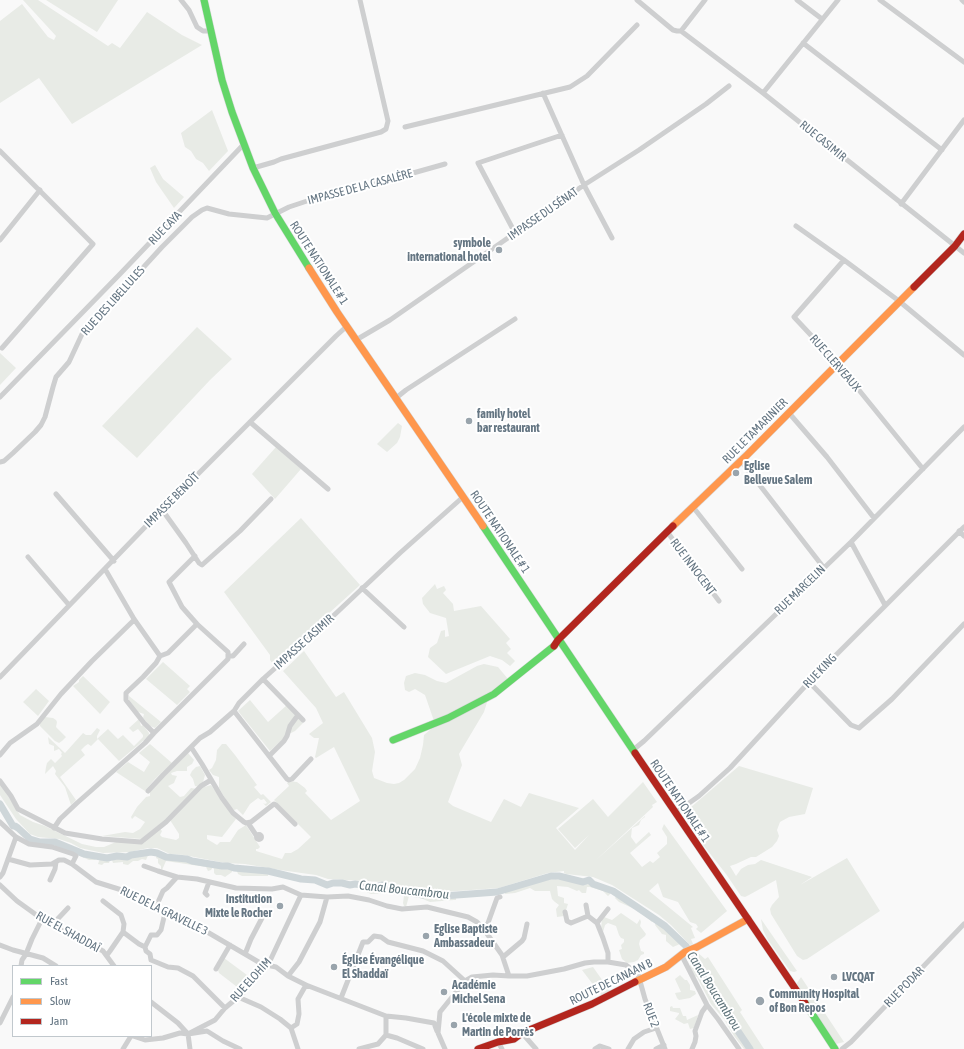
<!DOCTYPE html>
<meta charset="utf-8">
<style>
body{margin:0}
#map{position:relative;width:964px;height:1049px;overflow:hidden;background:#f9f9f9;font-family:"Asap Condensed",sans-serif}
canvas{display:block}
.legend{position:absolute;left:12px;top:965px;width:140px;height:72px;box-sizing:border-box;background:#fff;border:1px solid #c1c8cd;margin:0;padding:5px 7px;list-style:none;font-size:12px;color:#657683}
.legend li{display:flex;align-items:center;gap:8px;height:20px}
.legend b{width:20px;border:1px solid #c1c8cd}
</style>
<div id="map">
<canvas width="964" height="1049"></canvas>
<ul class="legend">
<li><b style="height:5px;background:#63d668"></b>Fast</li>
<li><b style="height:5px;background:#ff974d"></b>Slow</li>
<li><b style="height:5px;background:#b3261e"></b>Jam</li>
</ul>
</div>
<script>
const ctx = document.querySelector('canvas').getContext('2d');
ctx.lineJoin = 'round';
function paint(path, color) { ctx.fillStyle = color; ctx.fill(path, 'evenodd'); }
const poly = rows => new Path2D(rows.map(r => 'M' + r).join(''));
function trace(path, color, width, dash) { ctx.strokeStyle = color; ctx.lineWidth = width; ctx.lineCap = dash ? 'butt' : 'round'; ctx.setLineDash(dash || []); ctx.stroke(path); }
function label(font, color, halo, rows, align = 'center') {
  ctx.font = font + ' "Asap Condensed",sans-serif'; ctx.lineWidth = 4; ctx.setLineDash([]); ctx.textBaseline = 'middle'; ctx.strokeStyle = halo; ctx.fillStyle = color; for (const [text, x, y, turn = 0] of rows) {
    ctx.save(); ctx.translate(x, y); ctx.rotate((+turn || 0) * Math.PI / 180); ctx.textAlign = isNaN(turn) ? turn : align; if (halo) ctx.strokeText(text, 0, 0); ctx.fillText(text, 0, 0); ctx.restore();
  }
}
paint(poly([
 [23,0,38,0,108,46,112,43,120,48,147,12,182,35,202,45,72,124,39,78,0,103,0,21,22,4,48,37,54,40,56,36],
 [46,0,118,0,97,32],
 [212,110,228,151,209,171,203,163,196,159,191,151,185,147,181,133],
 [155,165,163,179,184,197,174,208,156,182,150,168],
 [197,327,232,359,210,380,137,458,102,426],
 [0,353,16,368,0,385],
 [398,423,402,426,400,437,397,443,387,452,377,444],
 [276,447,301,469,275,499,252,474],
 [301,518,360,585,273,664,270,660,270,655,224,592],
 [435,584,437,589,444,586,446,590,443,593,453,604,454,611,481,606,510,639,506,643,511,649,507,653,515,661,510,666,502,660,490,656,446,674,428,657,430,648,437,643,441,631,445,630,445,637,449,636,446,618,430,613,423,604,422,598],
 [304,651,336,697,344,692,372,738,375,752,372,771,374,778,387,783,394,784,399,783,404,780,415,769,420,758,423,745,424,735,431,729,488,699,484,712,459,754,462,765,448,802,453,806,491,822,504,799,521,807,529,793,579,808,556,828,575,850,589,835,575,848,558,829,593,799,608,817,643,782,657,802,652,805,653,807,595,861,645,816,645,817,641,820,639,825,632,828,631,837,636,844,649,832,651,835,630,853,642,867,650,861,653,863,660,857,657,853,667,844,667,837,662,829,664,824,727,911,701,933,696,929,698,927,696,924,690,922,678,902,663,897,658,883,649,891,693,927,691,928,695,938,691,939,693,944,690,945,671,925,659,915,612,885,593,877,566,874,564,873,564,871,548,873,499,888,443,892,396,887,383,882,328,879,316,875,280,870,245,864,225,863,184,855,170,854,157,848,148,848,130,852,103,853,80,848,71,843,59,839,38,837,30,834,16,819,0,795,0,783,20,815,33,822,45,826,82,844,96,847,104,847,116,842,144,843,145,841,160,829,162,831,160,835,162,837,176,840,179,838,179,834,170,820,201,788,211,785,236,819,222,837,207,835,207,839,217,845,220,842,230,842,238,830,246,825,260,847,258,849,256,849,256,851,282,859,285,853,291,853,298,849,311,837,274,800,289,786,287,783,289,781,297,782,305,788,307,791,305,793,331,820,360,801,334,747,316,758,315,757,319,738,314,738,309,734,323,723,316,708,283,671],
 [163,662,190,686,187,689,190,692,177,705,146,679],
 [484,664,498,667,508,679,492,692,434,721,425,695,415,689,409,692,405,690,404,683,406,676,415,673,425,675,437,681,446,683,477,666],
 [83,676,110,702,100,714,73,686,79,682,79,680],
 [36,689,49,701,38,716,23,702],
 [129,696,161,722,155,728,150,726,143,718,144,714,138,712,129,700],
 [250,700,268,722,287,705,303,723,295,731,291,733,286,733,284,738,270,751,238,711],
 [45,717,53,718,56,720,57,722,56,727,66,737,62,741,59,743,55,741,40,726,40,723],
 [139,719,141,726,143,725,149,733,149,736,119,761,98,739,91,746,88,744,85,746,81,750,85,755,60,777,76,800,71,805,65,787,55,774,56,771,53,766,45,774,46,767,47,763,51,759,55,763,62,756,61,754,62,753,59,749,54,751,54,746,49,744,48,737,65,753,83,733,86,735,91,735,97,728,100,730,97,736,97,739,108,729,118,739,123,735,134,746,143,737,143,735,138,729,133,732,129,728],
 [150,744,172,763,155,779,145,791,116,772,128,762,144,772,150,762,139,753],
 [222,744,226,744,235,755,257,785,254,787,261,795,263,794,271,802,266,806,263,803,265,804,267,803,264,799,261,800,258,798,250,804,243,815,237,809,234,810,229,805,219,788,219,777,213,775,209,770,212,768,216,760,217,750],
 [188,753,194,760,192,764,187,767,187,771,177,771,171,773,172,775,177,776,176,778,174,783,168,786,180,797,184,796,191,788,197,789,171,815,142,839,102,836,125,832,133,833,140,829,145,822,135,816,132,819,131,817,137,807,146,797,150,796,150,791],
 [200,766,205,775,203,782,199,787,195,786,193,779,190,775,192,771,196,767],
 [739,766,813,788,805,814,789,817,780,822,777,830,779,836,777,841,772,847,756,857,751,857,736,864,730,866,736,876,741,869,748,865,755,864,761,860,812,877,800,885,847,858,880,911,807,959,803,960,797,956,771,914,770,909,772,905,779,897,776,880,749,895,745,897,741,896,726,874,704,846,684,816,684,810,690,808],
 [49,841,60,842,81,851,97,855,98,857,95,860,89,860,80,856,49,845,47,843],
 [144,852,149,853,146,860,142,859,138,861,133,861,128,865,123,864,123,862,113,863,112,860,110,860,109,863,104,863,102,865,98,864,99,861,101,858,114,859,125,856,139,855],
 [157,853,160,855,165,855,168,857,184,857,187,859,190,858,193,861,198,859,201,860,203,863,206,862,211,865,216,864,223,866,227,866,231,868,232,870,232,872,225,877,221,875,216,875,214,873,214,869,213,867,211,870,208,871,206,867,166,861,162,870,161,869,161,866,158,863,158,859,156,858],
 [250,868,268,873,268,876,242,876,238,874,237,871,239,869],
 [546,878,575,881,579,883,587,881,592,882,607,888,617,894,614,895,611,893,608,896,603,891,590,887,587,887,586,893,582,893,579,890,577,891,568,887,557,886,558,896,564,898,564,903,568,904,564,916,557,917,556,909,559,905,555,902,552,899,550,891,535,891,530,888,515,893,505,894,505,892,508,890],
 [367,885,383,889,418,893,435,893,448,896,452,895,456,897,456,900,454,900,430,902,418,897,409,896,406,907,404,906,403,903,404,896,391,893,371,894,364,891,364,887],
 [618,894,645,909,653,915,656,917,655,919,652,922,639,911,619,902,615,898],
 [621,913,637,924,640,919,641,922,640,926,646,934,645,936,640,940,639,944,641,951,644,952,644,954,641,955,638,960,634,962,627,963,622,959,619,950,622,949,621,945,624,942,624,939,621,938,619,935,616,926,608,923,605,925,603,932,601,928,602,919,604,917,612,920],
 [659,919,667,925,685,944,686,946,680,944,673,947,666,941,666,935,662,934,655,925,656,921],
 [761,919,797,971,794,972,790,971,768,940,763,930],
 [697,952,705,959,708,957,742,1010,740,1012,764,1049,752,1049,721,1001,709,976,698,959,696,954],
 [687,955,695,963,720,1007,749,1049,744,1049,734,1036,724,1019,711,1004,697,977,694,976,689,968,691,963,686,959],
 [224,958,251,978,248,982,247,981,244,984,246,985,241,990,219,973,218,970],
 [593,967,610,991,603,995,601,995,582,970],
 [680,975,685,980,687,980,690,985,690,990,695,991,696,994,690,998,679,1000,677,998,675,993,681,992,675,979],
 [801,977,844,1042,836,1044,798,990,797,983],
 [672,1006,673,1008,680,1008,683,1016,686,1016,687,1020,698,1015,694,1028,690,1029,688,1023,684,1024,675,1019,679,1014,679,1013,670,1011,670,1007]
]), '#e8ebe6');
trace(poly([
 [0,804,13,826,15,826,18,828,30,839,40,842,55,842,84,854,107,858,117,856,127,857,131,855,151,852,157,853,166,857,187,859,192,861,222,866,228,866,234,868,268,871,301,879,315,880,327,885,333,883,342,883,350,885,355,884,375,887,382,885,391,890,423,895,430,893,443,896,497,892,551,876,559,876,583,882,589,880,593,884,613,891,637,907,665,926,686,946,717,1000,750,1049]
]), '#ced6d9', 7);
const fast = poly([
 [204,0,222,80,232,112,253,168,275,213,309,268],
 [483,526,635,753],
 [393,740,448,718,494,694,554,646],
 [805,1003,835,1049]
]);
const slow = poly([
 [309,268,337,312,483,526],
 [673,526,747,455,914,287],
 [635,982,666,967,685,952,697,947,748,919]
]);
const jam = poly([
 [914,287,955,246,964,234],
 [554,646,558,640,673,526],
 [635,753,805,1003],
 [478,1049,498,1042,514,1039,522,1033,592,1004,635,982]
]);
trace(fast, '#d5d6d7', 8);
trace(slow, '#d5d6d7', 8);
trace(jam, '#d5d6d7', 8);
trace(poly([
 [181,0,189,10,197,27,203,31,210,31],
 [637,0,673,30,677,31,681,31,705,0],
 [797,0,822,19],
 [880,0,964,62],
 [962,0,964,2],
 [681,31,763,93,964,253],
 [803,43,942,150],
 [543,93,584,185,612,238],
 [763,93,838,0],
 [405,127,570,87,587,76,637,25],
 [0,151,93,244,2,348],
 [253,168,274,162,281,159,381,132,386,129,388,121,360,0],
 [901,204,964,120],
 [796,226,844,260,899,301,964,355],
 [515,233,478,163,562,135],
 [0,240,40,190],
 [844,260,794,317,837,363,923,469],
 [356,340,390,320,584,185,639,150,706,104,729,86],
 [0,397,120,274,244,144],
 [396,398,406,390,515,319],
 [789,413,827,457,874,518],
 [250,422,328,489],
 [741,461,824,568],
 [0,462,4,461,13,453,35,432,41,425,45,417,53,387,56,377,69,362,83,332,90,323,119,294,162,247,192,217,202,210,207,208,229,214,267,218,289,207,307,201,328,197,445,164],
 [56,494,114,561],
 [693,507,742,569],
 [163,511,186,543,199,563,202,565,240,531,271,499],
 [959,531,964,536],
 [668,533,719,601],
 [851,542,885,605],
 [195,556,169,582,182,607,197,624],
 [28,557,69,605],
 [105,569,134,619,160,656],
 [362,588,404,627],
 [229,656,233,656,244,644],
 [0,677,148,524,163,511,189,483,336,336,347,326],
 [263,679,303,720],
 [809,682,851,725,859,728,892,699,964,624],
 [234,711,287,779,289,780,292,779,311,759],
 [191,747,202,764,222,798,233,813,244,822,246,823,251,822,274,804,276,805,295,824],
 [633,750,644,741,851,542,964,427],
 [0,755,10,743,37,724,61,694,92,661,134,620],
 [269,756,284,741,287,736,290,726,298,715],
 [0,781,11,796,18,809,65,833,102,839,141,842,166,822,201,786,211,780],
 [148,791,163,775,200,738,210,732,234,711,239,703,263,679,331,618,400,553,463,497],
 [675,813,699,796,730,768,809,682,964,527],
 [0,822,16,837,29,844,52,847,73,854,76,856,72,864],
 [248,823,256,835],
 [54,828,60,819,77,803,145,743,154,733,144,723,126,700,126,693,143,677,156,663,160,656,168,653,197,624,228,652,228,659,154,733],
 '256.5 837a2.5 2.5 0 1 1 5 0a2.5 2.5 0 1 1-5 0Z',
 [8,859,30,865,52,864,59,860,64,860,72,864,96,882,125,891,161,912,185,919,262,964,276,967,288,976,306,985,386,1016,386,1035],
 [144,866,158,871,177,877,197,879,236,888,272,889,283,887,301,895,327,897,348,896,369,900,387,906,402,909,427,907,468,917,477,922,483,928,502,955,509,976],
 [0,877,3,873,16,837],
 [50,880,55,869,56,862],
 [0,885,17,901,42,919,69,934,83,940,103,951,114,966],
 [207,895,205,893,209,882],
 [103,901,121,915,124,924,123,932,110,951,107,955],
 [586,905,588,916,597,923,603,938,608,953,608,962],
 [155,909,163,891,167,888,177,877],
 [565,912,567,921,571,923,588,916],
 [597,923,608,909],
 [52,925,68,908],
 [483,928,488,923,497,898,500,897],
 [123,932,139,944,145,947,151,935,157,935,161,930,165,913],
 [0,945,13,950,43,958,56,966],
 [145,947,146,951,150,954,151,960,168,967,178,968,193,976,225,1008],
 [245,954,251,939,262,918],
 [681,954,707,1005,718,1019,739,1049],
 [503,957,522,941,524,938,527,924],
 [21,966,22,960,26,954,32,939,42,919],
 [216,969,230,945],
 [288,976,299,962,320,922,327,897],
 [238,997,261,1007,280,1019,291,1028,298,1049],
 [341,998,363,942,368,942,374,936,381,937,388,942,423,951,443,961,465,981],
 [151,1002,178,1023,188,1034],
 [386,1016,406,1018,434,1023,437,1031],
 [0,1023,13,997],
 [291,1028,297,1024,299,1014,298,999,306,985],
 [522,1033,536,1049],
 [133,1036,145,1040,163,1038,180,1033,188,1034,207,1031,223,1041,240,1049],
 [498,1042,502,1049],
 [123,1049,131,1036],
 [190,1049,188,1034,215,1020,225,1008,243,993,259,970,268,965,301,895],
 [359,1049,378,1044,386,1035,397,1038,423,1049],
 [445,1049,438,1033,440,1012,465,981,472,977,493,975,509,976,527,976,564,969,585,963,594,962,608,962,626,965,638,974,645,999,665,1049],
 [595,1049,600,1046,609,1049],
 [628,1049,634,1039,644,1032,656,1028],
 [656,1049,664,1045],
 [692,1049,695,1042,696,1036,695,1031,702,1012,707,1005],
 [842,1049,851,1042,964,924]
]), '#cecfd0', 5);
trace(fast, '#63d668', 7);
trace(slow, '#ff974d', 7);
trace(jam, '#b3261e', 7);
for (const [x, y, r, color] of [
 [499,250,4,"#99a4ac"],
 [469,421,4,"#99a4ac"],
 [736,473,4,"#99a4ac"],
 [280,906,4,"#99a4ac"],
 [426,936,4,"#99a4ac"],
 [334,967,4,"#99a4ac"],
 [834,977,4,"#99a4ac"],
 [444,992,4,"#99a4ac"],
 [760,1001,5,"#99a4ac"],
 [454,1025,4,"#99a4ac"]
]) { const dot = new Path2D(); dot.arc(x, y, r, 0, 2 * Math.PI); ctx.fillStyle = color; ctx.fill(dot); trace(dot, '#fff', 1.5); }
label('12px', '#657683', '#fff', [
 ["RUE CASIMIR",823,141,39],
 ["IMPASSE DE LA CASALÈRE",360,187,-15],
 ["IMPASSE DU SÉNAT",543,214,-35],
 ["RUE CAYA",165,228,-46],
 ["ROUTE NATIONALE # 1",319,263,57],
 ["RUE DES LIBELLULES",113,301,-48],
 ["RUE CLERVEAUX",835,363,49],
 ["RUE LE TAMARINIER",755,431,-45],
 ["IMPASSE BENOÎT",172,500,-45],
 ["ROUTE NATIONALE # 1",500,532,56],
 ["RUE INNOCENT",693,567,53],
 ["RUE MARCELIN",800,590,-44],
 ["IMPASSE CASIMIR",304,642,-42],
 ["RUE KING",820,671,-46],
 ["ROUTE NATIONALE # 1",680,801,56],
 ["RUE DE LA GRAVELLE 3",164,911,26],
 ["RUE EL SHADDAÏ",68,932,29],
 ["RUE ELOHIM",251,980,-48],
 ["ROUTE DE CANAAN B",611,982,-26],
 ["RUE PODAR",904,987,-46],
 ["RUE 2",651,1015,69]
]);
label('bold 12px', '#657683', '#fff', [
 ["symbole",491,243,"right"],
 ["international hotel",491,257,"right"],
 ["family hotel",477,414],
 ["bar restaurant",477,428],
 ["Eglise",744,466],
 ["Bellevue Salem",744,480],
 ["Institution",272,899,"right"],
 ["Mixte le Rocher",272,913,"right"],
 ["Eglise Baptiste",434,929],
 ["Ambassadeur",434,943],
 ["Église Évangélique",342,960],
 ["El Shaddaï",342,974],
 ["LVCQAT",842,977],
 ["Académie",452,985],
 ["Michel Sena",452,999],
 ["Community Hospital",769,994],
 ["of Bon Repos",769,1008],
 ["L'école mixte de",462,1018],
 ["Martin de Porrès",462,1032]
], 'left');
label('italic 13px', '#60757c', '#fff', [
 ["Canal Boucambrou",404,890,6],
 ["Canal Boucambrou",714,991,58]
]);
</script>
